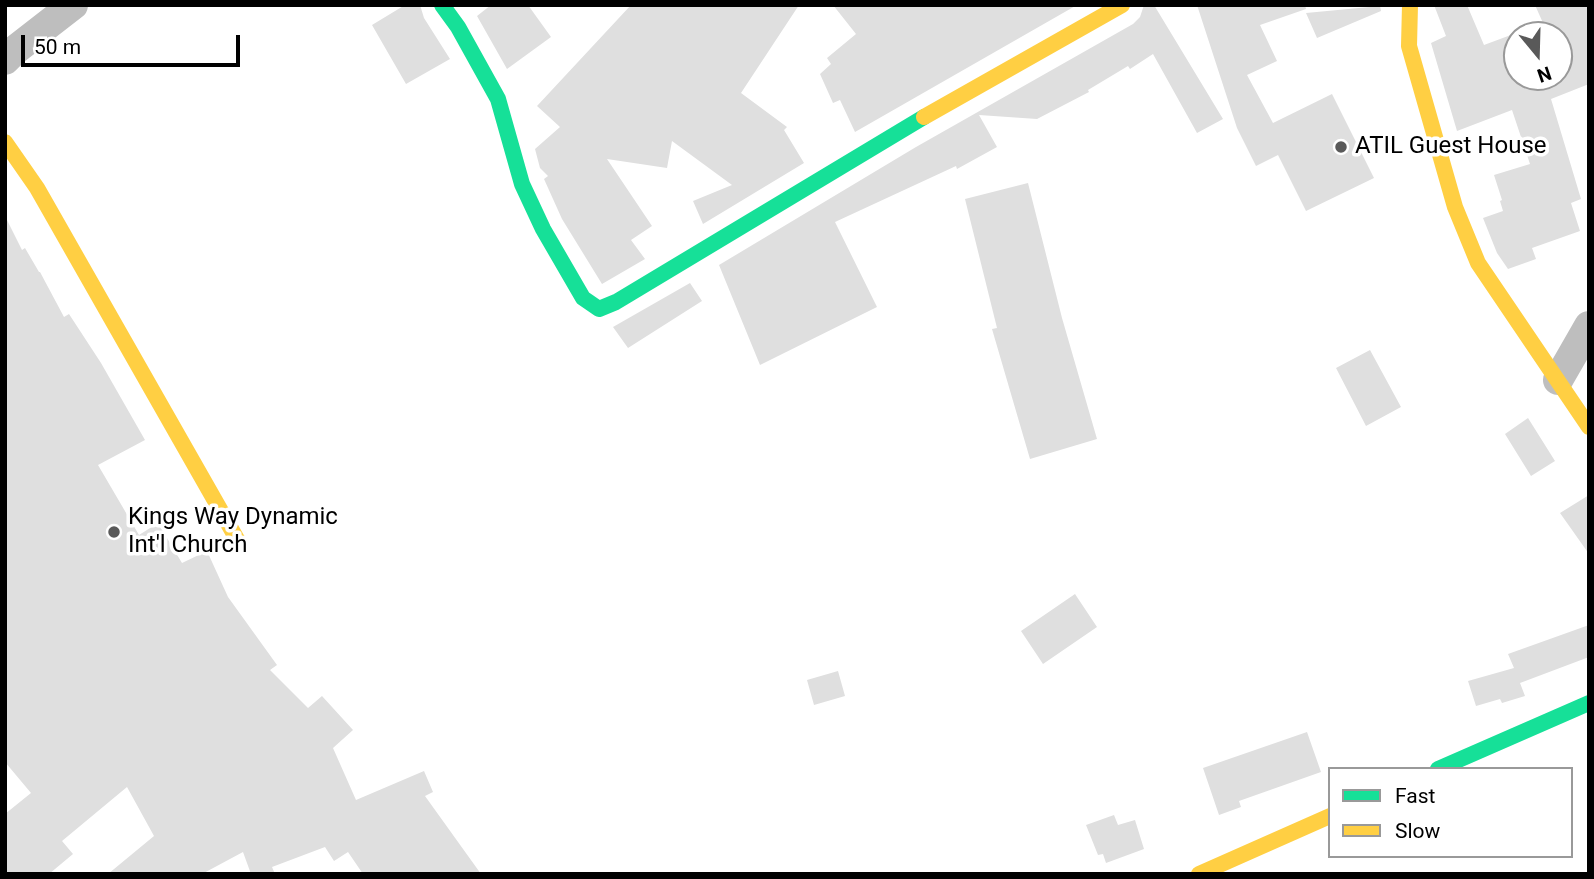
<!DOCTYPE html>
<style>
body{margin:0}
#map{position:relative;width:1594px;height:879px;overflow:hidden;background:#fff;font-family:Roboto,sans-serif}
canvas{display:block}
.frame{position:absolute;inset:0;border:7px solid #000;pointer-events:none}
.legend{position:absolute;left:1328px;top:767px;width:245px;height:91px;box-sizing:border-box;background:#fff;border:2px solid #999;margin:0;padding:9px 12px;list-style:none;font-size:21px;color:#000}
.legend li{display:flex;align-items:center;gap:14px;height:35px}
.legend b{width:35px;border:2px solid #999}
.north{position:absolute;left:1503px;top:21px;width:70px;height:70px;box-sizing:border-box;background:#fff;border:2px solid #999;border-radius:50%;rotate:161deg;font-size:19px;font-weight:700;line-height:28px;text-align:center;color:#000}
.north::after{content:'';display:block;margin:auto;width:24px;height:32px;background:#595959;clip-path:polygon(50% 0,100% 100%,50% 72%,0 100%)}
.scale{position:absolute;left:21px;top:35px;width:219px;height:32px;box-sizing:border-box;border:4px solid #000;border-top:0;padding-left:9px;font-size:21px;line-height:24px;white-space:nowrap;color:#000;-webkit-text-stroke:5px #fff;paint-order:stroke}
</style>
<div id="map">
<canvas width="1594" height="879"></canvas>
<div class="frame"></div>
<ul class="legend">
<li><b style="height:9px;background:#16e098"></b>Fast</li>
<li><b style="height:9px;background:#ffcf43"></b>Slow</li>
</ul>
<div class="north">N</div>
<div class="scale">50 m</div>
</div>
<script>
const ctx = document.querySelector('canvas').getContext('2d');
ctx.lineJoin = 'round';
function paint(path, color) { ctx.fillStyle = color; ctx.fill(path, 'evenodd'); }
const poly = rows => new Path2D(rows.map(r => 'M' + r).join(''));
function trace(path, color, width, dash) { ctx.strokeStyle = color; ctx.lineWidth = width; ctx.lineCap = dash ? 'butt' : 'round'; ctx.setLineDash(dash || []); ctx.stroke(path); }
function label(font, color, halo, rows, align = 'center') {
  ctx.font = font + ' Roboto,sans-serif'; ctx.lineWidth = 7; ctx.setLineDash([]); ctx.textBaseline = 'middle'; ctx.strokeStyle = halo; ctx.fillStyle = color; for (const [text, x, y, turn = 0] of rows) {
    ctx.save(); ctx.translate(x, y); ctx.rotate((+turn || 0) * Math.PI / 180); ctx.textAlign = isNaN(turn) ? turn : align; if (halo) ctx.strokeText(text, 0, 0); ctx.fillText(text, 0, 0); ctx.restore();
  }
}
paint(poly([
 [405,5,420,5,424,18,450,59,406,84,372,25],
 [491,5,528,5,551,37,507,69,477,16],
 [631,5,799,5,741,93,787,127,784,130,804,163,703,224,693,201,732,185,672,141,667,168,607,159,652,226,631,240,645,259,602,284,562,219,544,179,548,176,540,168,535,149,560,127,537,106],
 [833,5,1077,5,855,132,840,100,833,103,820,74,831,64,827,58,856,34],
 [1144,5,1154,5,1223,119,1197,133,1153,54,1130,69,1128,66,1088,90,1089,92,1037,119,979,115,997,147,957,169,956,166,835,222,877,307,760,365,719,265,916,147,1133,24,1140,17],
 [1197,5,1305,5,1306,9,1260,25,1277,61,1247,75,1273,123,1332,94,1374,178,1306,211,1278,155,1256,166,1237,128],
 [1434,5,1467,5,1484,45,1543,23,1535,5,1589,5,1589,84,1551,99,1581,199,1571,203,1580,231,1532,248,1536,259,1508,269,1497,253,1483,218,1503,211,1500,201,1502,200,1494,175,1530,164,1512,110,1457,131,1431,43,1446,36],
 [1517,35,1559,35,1559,77,1517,77],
 [1380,6,1381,11,1317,38,1306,13],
 [1028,183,1062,318,1097,439,1030,459,992,329,997,328,965,199],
 [5,216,22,250,25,248,39,272,40,272,64,317,69,314,101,363,145,440,98,465,139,535,158,523,182,563,207,551,228,597,277,665,270,670,308,708,322,696,353,730,333,748,356,800,424,771,433,792,425,796,481,874,363,874,348,852,334,861,325,847,272,867,275,874,251,874,243,852,202,874,108,874,154,836,127,787,62,841,73,854,49,874,5,874,5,814,31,793,5,762],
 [690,283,702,301,628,348,613,327],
 [1370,350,1401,407,1366,426,1336,368],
 [1528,418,1555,461,1531,476,1505,434],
 [1589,495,1589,554,1560,513],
 [1075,594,1097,627,1043,664,1021,631],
 [1589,625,1589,657,1520,683,1525,696,1502,703,1500,699,1476,706,1468,681,1514,668,1508,654],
 [838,671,845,696,814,705,807,680],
 [1307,732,1321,772,1239,801,1241,807,1219,815,1203,768],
 [1114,815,1118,825,1135,820,1144,849,1106,863,1103,854,1098,855,1086,825]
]), '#dfdfdf');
trace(poly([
 [5,60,15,50,73,5],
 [1558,380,1589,326]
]), '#bebebe', 30);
trace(poly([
 [442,5,458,27,498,99,522,184,543,229,583,298,599,309,616,302,924,117],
 [1438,769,1589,703]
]), '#16e098', 16);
trace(poly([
 [1410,5,1409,46,1455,207,1478,263,1589,427],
 [924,117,1122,5],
 [5,142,37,188,238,541],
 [1199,874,1330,816]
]), '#ffcf43', 16);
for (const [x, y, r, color] of [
 [1341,147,7,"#595959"],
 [114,532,7,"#595959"]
]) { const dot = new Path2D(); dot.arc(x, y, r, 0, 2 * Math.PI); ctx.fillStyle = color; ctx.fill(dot); trace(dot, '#fff', 2.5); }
label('24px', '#000', '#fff', [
 ["ATIL Guest House",1355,147],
 ["Kings Way Dynamic",128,518],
 ["Int'l Church",128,546]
], 'left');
</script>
